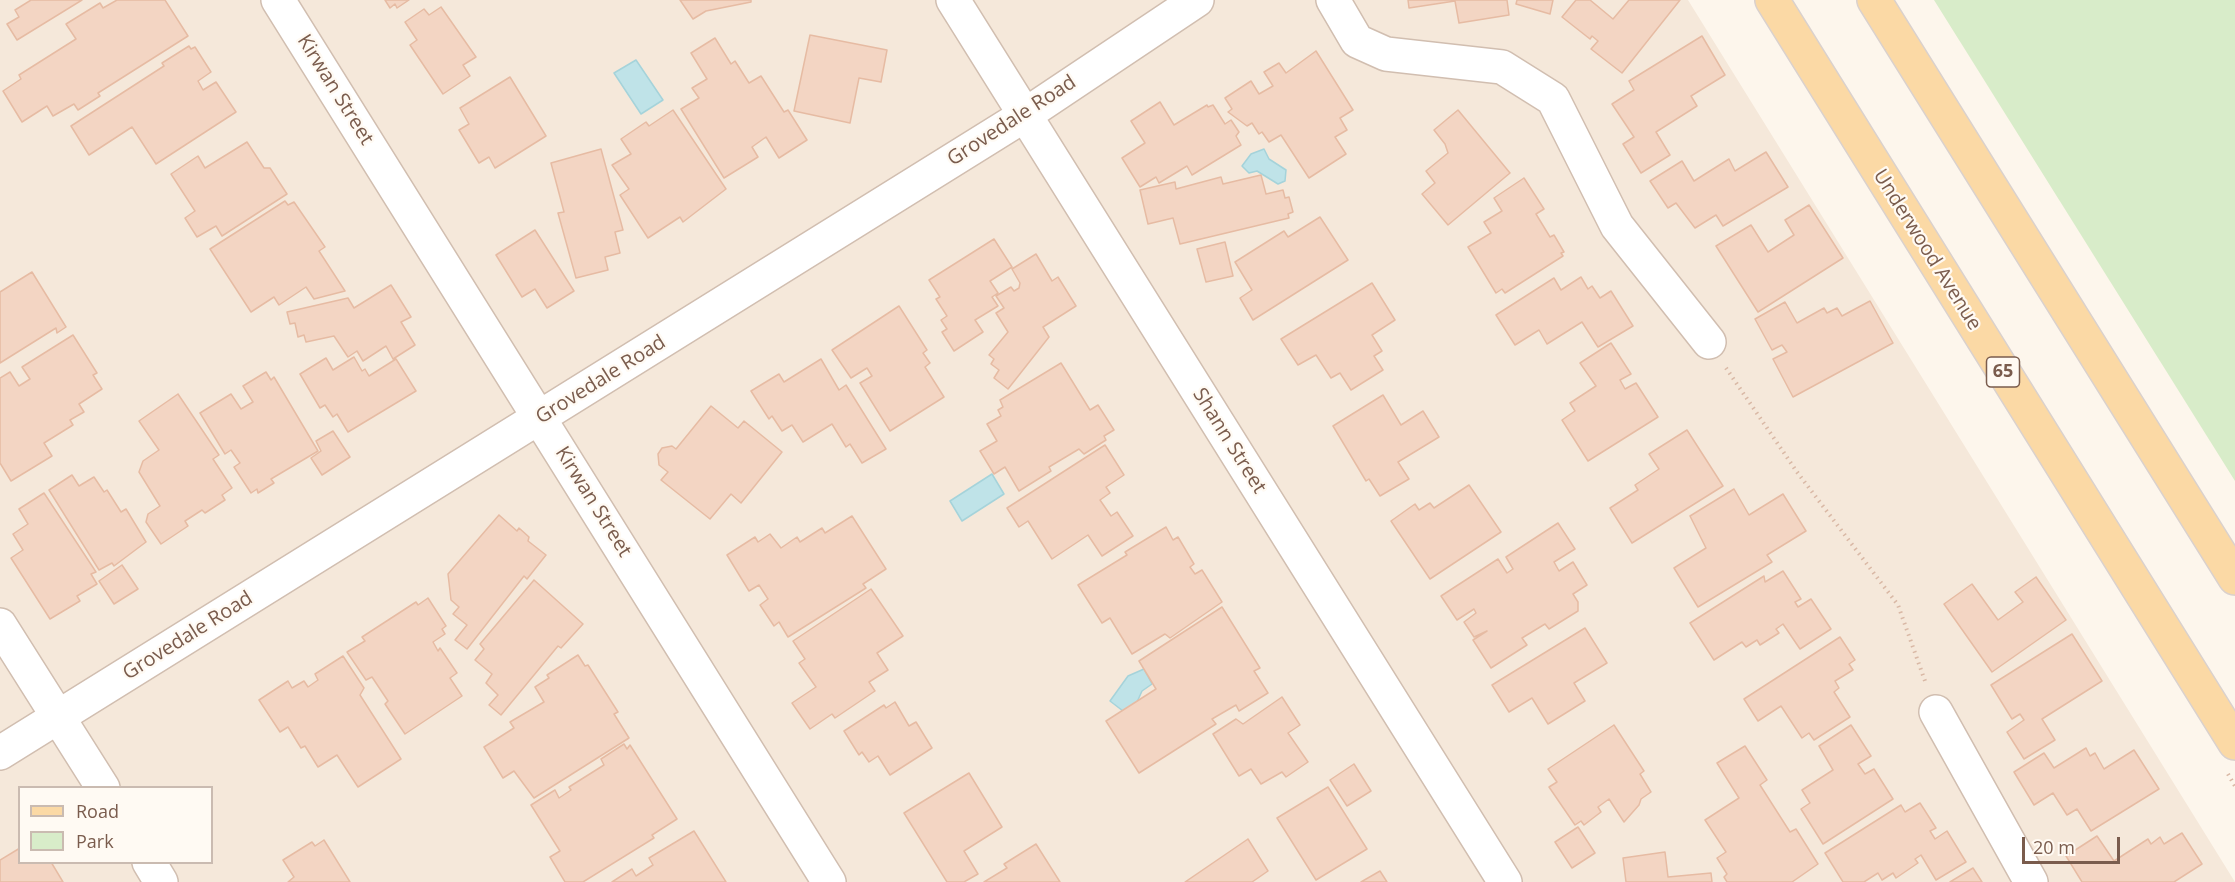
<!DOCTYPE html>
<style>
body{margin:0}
#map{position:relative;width:2235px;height:882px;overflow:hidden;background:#fdf6ec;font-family:"Open Sans",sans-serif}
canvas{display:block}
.legend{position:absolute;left:18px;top:786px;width:195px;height:78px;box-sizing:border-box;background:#fffaf3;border:2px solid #cabbb1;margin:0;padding:8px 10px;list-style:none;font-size:18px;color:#7a5c4d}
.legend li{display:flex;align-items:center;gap:12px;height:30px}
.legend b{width:30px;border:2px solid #cabbb1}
.scale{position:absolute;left:2022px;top:837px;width:98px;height:27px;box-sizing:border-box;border:3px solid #7a5c4d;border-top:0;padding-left:8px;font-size:18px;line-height:21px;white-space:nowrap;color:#7a5c4d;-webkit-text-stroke:4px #fffaf3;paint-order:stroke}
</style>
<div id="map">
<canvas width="2235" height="882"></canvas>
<ul class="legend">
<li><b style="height:8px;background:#fbd9a5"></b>Road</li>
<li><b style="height:16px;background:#d8ecc9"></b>Park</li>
</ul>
<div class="scale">20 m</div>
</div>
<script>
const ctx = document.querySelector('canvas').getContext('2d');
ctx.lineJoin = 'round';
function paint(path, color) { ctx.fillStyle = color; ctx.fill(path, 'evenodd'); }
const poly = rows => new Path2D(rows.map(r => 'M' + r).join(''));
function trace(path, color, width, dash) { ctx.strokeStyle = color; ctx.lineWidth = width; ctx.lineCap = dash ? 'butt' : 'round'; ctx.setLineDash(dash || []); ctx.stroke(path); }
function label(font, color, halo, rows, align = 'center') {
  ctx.font = font + ' "Open Sans",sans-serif'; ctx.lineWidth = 4.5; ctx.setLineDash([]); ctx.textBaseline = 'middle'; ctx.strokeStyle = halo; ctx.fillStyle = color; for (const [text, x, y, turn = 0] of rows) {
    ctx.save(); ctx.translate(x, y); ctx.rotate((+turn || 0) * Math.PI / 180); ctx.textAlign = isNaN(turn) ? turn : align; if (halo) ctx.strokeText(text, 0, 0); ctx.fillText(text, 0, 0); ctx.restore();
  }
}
paint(poly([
 [0,0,1688,0,2235,882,0,882],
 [20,788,212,788,212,862,20,862]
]), '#f5e8da');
paint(poly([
 [1934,0,2235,0,2235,481]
]), '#d8ecc9');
const water = poly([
 [636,60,663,100,641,114,614,73,636,60],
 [1264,149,1269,159,1286,170,1285,181,1278,184,1257,171,1249,173,1242,166,1251,154,1264,149],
 [992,474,1004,494,962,521,950,501,992,474],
 [1144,669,1152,684,1142,691,1137,702,1123,711,1110,701,1128,676,1144,669]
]);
paint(water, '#bfe3e8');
trace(water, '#a5d3da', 1.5);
const building = poly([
 [31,0,82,0,17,40,7,24,19,17,15,10,31,0],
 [117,0,165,0,188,36,98,93,100,96,78,110,74,104,53,116,47,106,22,122,3,91,21,79,19,75,76,39,66,24,100,3,103,8,117,0],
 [385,0,409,0,397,8,395,4,390,8,385,0],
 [680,0,751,0,751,2,706,11,693,19,680,0],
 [1408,0,1507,0,1509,15,1459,23,1455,1,1409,8,1408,0],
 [1517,0,1553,0,1550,14,1516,4,1517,0],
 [1576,0,1590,0,1613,19,1629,0,1680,0,1622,73,1591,49,1598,41,1592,36,1590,39,1562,17,1576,0],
 [441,7,476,57,463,65,470,76,443,94,410,45,417,40,405,22,424,9,429,15,441,7],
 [810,35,887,50,881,82,859,78,850,123,794,111,810,35],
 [1702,36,1725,75,1691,96,1697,106,1656,132,1670,155,1641,173,1623,144,1634,137,1612,104,1634,90,1629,81,1702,36],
 [715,38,731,64,735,61,749,83,761,76,784,112,788,110,807,140,779,158,766,137,752,147,758,157,724,178,681,109,699,98,692,88,707,79,691,53,715,38],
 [189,46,191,49,195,47,211,72,198,81,203,90,216,82,236,112,156,164,132,127,89,155,71,126,164,66,162,63,189,46],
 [1316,51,1353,110,1340,118,1347,130,1335,137,1346,154,1309,178,1281,135,1269,142,1262,132,1259,134,1252,123,1247,126,1228,112,1232,109,1225,98,1251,81,1259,94,1273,86,1264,72,1279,63,1286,73,1316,51],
 [510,77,546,136,495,168,489,157,479,163,459,130,469,124,460,108,510,77],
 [1160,102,1174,125,1207,105,1208,107,1213,105,1225,124,1231,120,1239,132,1236,136,1241,145,1192,175,1187,166,1159,183,1156,177,1140,187,1122,158,1145,143,1131,121,1160,102],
 [673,110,726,189,683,222,680,217,648,238,620,195,629,189,612,165,631,154,621,139,646,122,649,126,673,110],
 [1458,110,1510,173,1448,225,1422,194,1435,183,1426,171,1448,153,1445,144,1434,130,1458,110],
 [247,142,264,168,270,168,287,194,222,236,216,226,197,237,185,218,195,211,171,174,198,156,205,168,247,142],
 [601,149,623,230,615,232,620,253,605,257,608,270,576,278,558,213,564,212,551,163,601,149],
 [1766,152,1788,187,1723,226,1716,215,1695,228,1676,203,1668,208,1650,181,1682,161,1694,181,1729,159,1735,171,1766,152],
 [1261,175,1266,194,1283,190,1285,198,1289,197,1293,212,1288,214,1289,218,1180,244,1173,218,1148,224,1140,190,1175,182,1176,189,1221,177,1223,184,1261,175],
 [1524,178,1544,209,1536,214,1550,237,1554,235,1564,252,1561,253,1563,256,1505,293,1502,289,1496,293,1468,247,1491,233,1484,222,1502,211,1494,198,1524,178],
 [285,201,288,205,294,202,325,247,319,251,345,291,314,299,306,287,279,305,274,297,251,312,210,249,285,201],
 [1809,205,1843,258,1758,312,1716,246,1751,225,1768,252,1794,235,1785,220,1809,205],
 [1320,217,1348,260,1253,320,1240,298,1252,290,1235,262,1284,231,1288,237,1320,217],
 [535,230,574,291,547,308,535,289,522,297,496,255,535,230],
 [994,239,1012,267,990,281,998,293,992,297,998,306,975,320,983,332,954,351,942,332,947,329,941,320,947,316,936,299,940,297,929,280,994,239],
 [1225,242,1233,276,1206,282,1197,249,1225,242],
 [1036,254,1052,281,1058,277,1076,306,1043,327,1049,337,1008,389,994,378,999,370,991,364,994,359,989,355,1008,332,996,313,1004,308,996,296,1011,287,1014,291,1019,288,1020,283,1012,269,1036,254],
 [32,272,66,327,57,333,56,328,0,363,0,292,32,272],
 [1581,277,1588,289,1592,286,1600,298,1611,291,1633,326,1598,347,1582,322,1547,344,1539,330,1515,345,1496,315,1554,278,1561,290,1581,277],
 [1372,283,1395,320,1372,335,1382,351,1374,356,1383,370,1351,390,1340,373,1331,378,1316,355,1298,365,1281,339,1372,283],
 [391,285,411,317,401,322,415,345,393,359,386,346,363,361,357,351,348,357,334,336,306,342,304,335,298,337,295,323,290,324,287,312,348,298,354,308,391,285],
 [1870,301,1893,343,1793,397,1773,359,1787,352,1782,345,1772,350,1755,319,1785,302,1797,323,1824,308,1827,313,1837,308,1842,316,1870,301],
 [899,306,927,350,923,353,930,363,925,367,944,397,890,431,860,383,872,376,867,368,851,378,832,350,899,306],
 [73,335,97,373,93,375,102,389,79,404,84,412,70,420,73,425,44,443,52,456,11,481,0,463,0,378,10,372,19,386,30,379,22,367,73,335],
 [1611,343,1631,374,1620,380,1625,389,1636,383,1658,417,1588,461,1562,420,1575,411,1570,403,1596,386,1580,363,1611,343],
 [354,357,362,371,365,369,369,376,396,359,416,391,348,432,337,414,333,417,325,405,320,408,300,374,326,358,333,370,354,357],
 [821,359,839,390,846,385,886,449,862,463,850,444,846,447,832,424,803,442,792,425,782,431,772,416,769,419,751,391,779,374,784,382,821,359],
 [1061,363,1090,410,1098,405,1114,430,1104,436,1106,440,1084,454,1079,449,1049,467,1051,471,1019,491,1005,467,994,474,980,451,997,441,987,424,1001,416,998,410,1003,407,1000,400,1061,363],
 [266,372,271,380,274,377,318,451,271,479,274,483,258,493,257,489,251,493,234,467,240,463,231,450,225,454,200,413,231,394,241,409,253,402,243,386,266,372],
 [178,394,219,455,213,459,232,488,222,495,225,500,205,513,202,510,185,521,188,526,161,544,146,522,148,514,160,506,139,472,143,461,159,450,139,421,178,394],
 [1383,395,1401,425,1423,411,1439,437,1398,462,1409,479,1380,496,1369,479,1366,481,1333,426,1383,395],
 [711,406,738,428,744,421,782,452,741,503,731,494,710,519,661,480,668,472,659,465,658,454,662,448,672,446,676,449,711,406],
 [1687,430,1723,486,1632,543,1610,508,1638,490,1635,485,1659,469,1649,454,1687,430],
 [333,431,350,457,322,475,311,458,321,451,316,441,333,431],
 [1105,445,1124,475,1106,487,1110,493,1100,500,1111,516,1117,512,1133,536,1102,556,1088,535,1052,559,1028,521,1019,527,1007,508,1105,445],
 [72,475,79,486,94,477,104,492,107,490,121,512,126,509,146,542,114,566,112,563,99,570,49,490,72,475],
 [1469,485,1501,532,1430,579,1391,521,1415,504,1419,510,1430,503,1434,508,1469,485],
 [1734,489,1749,515,1783,494,1806,531,1767,555,1772,562,1698,607,1674,568,1706,548,1690,516,1734,489],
 [44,493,96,572,91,574,97,584,77,596,80,601,50,619,11,558,23,550,13,534,28,524,19,509,44,493],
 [499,515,517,531,519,528,529,537,528,541,546,555,527,579,524,576,467,649,455,640,467,625,453,614,459,607,451,600,448,574,499,515],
 [852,516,886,569,863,584,866,588,788,637,779,622,774,626,760,605,768,599,759,585,749,591,727,555,755,537,758,542,770,534,781,548,797,537,800,542,822,528,825,533,852,516],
 [1558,523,1575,549,1554,562,1559,571,1573,562,1587,585,1573,594,1578,602,1578,611,1549,629,1545,624,1522,638,1527,645,1491,668,1473,640,1487,631,1474,637,1464,622,1476,613,1474,609,1457,620,1441,596,1498,559,1507,573,1513,569,1506,557,1558,523],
 [1166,527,1173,540,1178,537,1194,564,1190,567,1195,574,1202,570,1222,602,1170,638,1165,634,1132,654,1110,618,1102,623,1078,585,1127,555,1125,552,1166,527],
 [122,565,138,589,114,604,99,581,122,565],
 [1783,571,1801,599,1795,602,1798,607,1811,599,1831,629,1800,649,1783,624,1776,629,1779,633,1760,645,1757,640,1746,647,1742,642,1714,660,1690,623,1764,576,1765,582,1783,571],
 [2036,577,2066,620,1992,672,1944,604,1972,584,1998,620,2023,602,2015,592,2036,577],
 [534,580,583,624,561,648,558,646,501,715,489,705,498,695,486,683,492,674,475,660,484,649,480,644,534,580],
 [871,589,903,636,877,653,888,670,869,682,875,691,835,718,832,714,810,729,792,703,816,687,799,663,805,659,793,641,871,589],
 [428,598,446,626,442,629,445,634,433,642,438,651,440,648,457,673,450,678,462,696,405,734,385,704,388,701,372,677,366,680,347,652,365,641,362,637,416,602,418,605,428,598],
 [1222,607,1260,668,1254,671,1268,693,1239,711,1236,705,1212,719,1216,724,1139,773,1106,721,1156,689,1139,661,1222,607],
 [1585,628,1607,663,1574,683,1585,701,1548,724,1532,698,1509,712,1492,685,1585,628],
 [2072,634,2102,681,2042,719,2055,740,2024,759,2007,732,2024,720,2020,714,2012,719,1991,685,2072,634],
 [1840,637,1855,660,1849,664,1853,670,1835,681,1839,688,1834,692,1850,717,1814,740,1809,733,1802,738,1781,706,1758,721,1744,699,1840,637],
 [578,655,585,666,588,665,618,712,614,714,629,738,534,798,514,771,503,778,484,747,514,728,510,722,544,702,535,687,549,678,547,675,578,655],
 [343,656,364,688,360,695,401,759,358,787,337,755,318,767,305,746,301,748,288,727,280,732,259,700,288,681,292,688,304,681,308,687,318,680,315,674,343,656],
 [1282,697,1300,725,1288,733,1308,762,1286,777,1282,772,1261,784,1251,769,1239,776,1213,734,1236,719,1243,724,1282,697],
 [895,702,909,726,916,722,932,748,890,775,878,756,869,762,862,752,859,755,844,731,884,705,886,708,895,702],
 [1614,725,1644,771,1640,774,1651,792,1641,799,1639,805,1624,822,1609,799,1598,807,1601,812,1584,825,1581,821,1575,825,1549,787,1557,782,1548,769,1614,725],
 [1851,725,1871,756,1858,764,1865,774,1874,769,1893,799,1823,844,1801,809,1810,803,1802,790,1833,770,1819,746,1851,725],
 [624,744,627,749,630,745,677,819,652,835,654,838,583,882,565,882,550,857,560,851,531,805,555,790,559,798,571,790,569,787,604,765,601,759,624,744],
 [1745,746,1767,780,1760,785,1790,832,1796,829,1818,864,1792,882,1727,882,1724,877,1727,874,1717,858,1726,852,1705,820,1739,798,1717,763,1745,746],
 [2086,748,2090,756,2095,753,2104,769,2134,750,2159,789,2091,831,2077,809,2067,815,2053,793,2034,805,2014,772,2044,753,2054,768,2086,748],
 [1354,764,1371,791,1347,806,1330,780,1354,764],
 [969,773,1002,827,964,851,978,874,964,882,947,882,904,813,969,773],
 [1328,787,1367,849,1316,880,1277,818,1328,787],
 [1920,803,1936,828,1930,831,1935,839,1947,831,1966,862,1936,880,1921,855,1915,859,1918,863,1896,878,1893,873,1882,880,1878,873,1864,882,1843,882,1825,853,1901,805,1905,812,1920,803],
 [1578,827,1595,853,1572,868,1555,842,1578,827],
 [694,831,726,882,612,882,632,869,636,876,653,865,649,858,694,831],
 [2182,833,2202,864,2174,882,2082,882,2066,856,2097,836,2114,861,2148,839,2151,844,2160,837,2164,844,2182,833],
 [1248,839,1268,871,1252,882,1185,882,1248,839],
 [324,840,350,882,288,882,294,877,283,860,312,842,315,846,324,840],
 [1036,844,1060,882,984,882,1007,868,1004,864,1036,844],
 [20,848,20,862,51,862,63,882,0,882,0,860,20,848],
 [1665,852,1668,877,1711,873,1712,882,1626,882,1623,858,1665,852],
 [1973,868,1982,882,1950,882,1973,868],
 [1380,871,1387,882,1361,882,1380,871]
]);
paint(building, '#f3d5c3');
trace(building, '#e6bba3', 1.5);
const minor = poly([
 [278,0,829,882],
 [953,0,1505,882],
 [1333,0,1357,41,1386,54,1502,67,1553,99,1617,226,1709,342],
 [1936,712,2031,882],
 [0,753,1025,115,1197,0]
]);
const tertiary = poly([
 [0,625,103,788],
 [149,862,161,882]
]);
const primary = poly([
 [1772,0,2235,743],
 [1874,0,2235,578]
]);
trace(minor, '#d1beb0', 36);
trace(tertiary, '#d1beb0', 36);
trace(primary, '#dad1cd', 36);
trace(poly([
 [1726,368,1797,472,1898,605,1925,681],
 [2228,774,2235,786]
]), '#d9b8a5', 4, [1.5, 4.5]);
trace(minor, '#fff', 33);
trace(tertiary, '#fff', 33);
trace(primary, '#fbd9a5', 33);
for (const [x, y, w] of [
 [2003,372,33]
]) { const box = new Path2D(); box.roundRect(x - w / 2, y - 15, w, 30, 4.5); ctx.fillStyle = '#fffaf3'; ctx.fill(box); trace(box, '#7a5c4d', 1.5); }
label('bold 18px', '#7a5c4d', null, [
 ["65",2003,372]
]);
label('20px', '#7a5c4d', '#fffaf3', [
 ["Kirwan Street",335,90,58],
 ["Grovedale Road",1012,121,-33],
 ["Underwood Avenue",1927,250,58],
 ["Grovedale Road",601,380,-32],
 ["Shann Street",1229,441,58],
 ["Kirwan Street",593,502,58],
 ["Grovedale Road",188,636,-32]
]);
</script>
